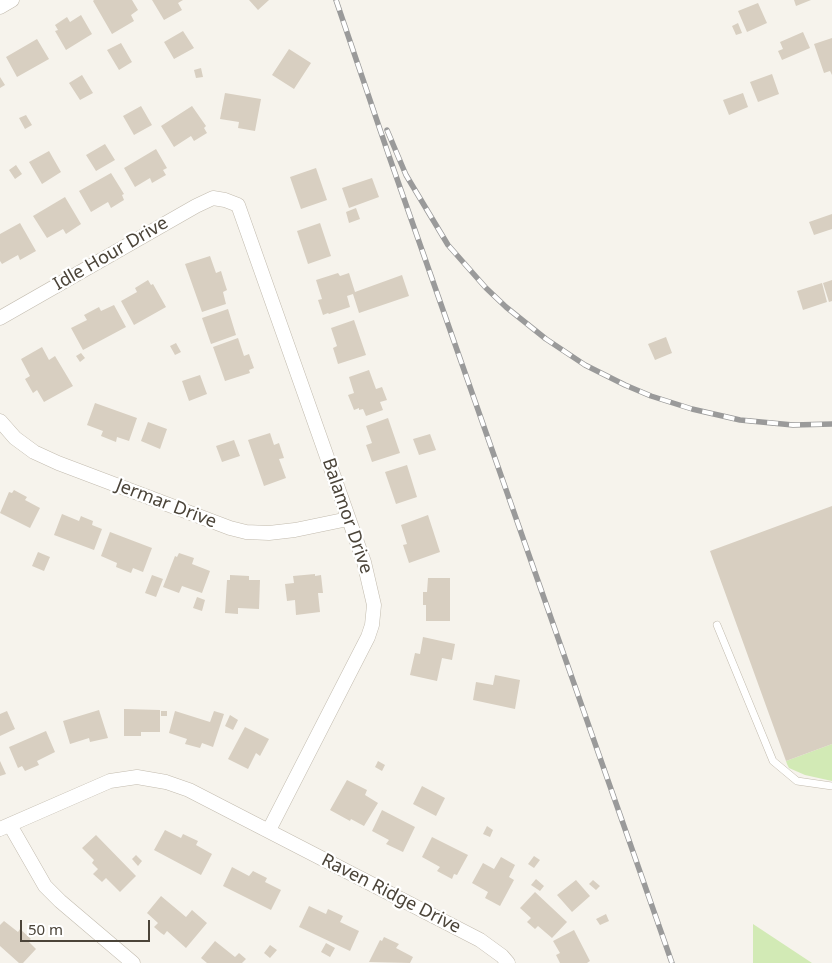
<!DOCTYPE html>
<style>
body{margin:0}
#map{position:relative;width:832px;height:963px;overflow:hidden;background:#f6f3ec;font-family:"Noto Sans",sans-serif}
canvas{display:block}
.scale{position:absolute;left:20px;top:920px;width:130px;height:22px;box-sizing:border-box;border:2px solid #4b4439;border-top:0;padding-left:6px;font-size:15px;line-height:18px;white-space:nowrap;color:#4b4439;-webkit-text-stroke:4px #fff;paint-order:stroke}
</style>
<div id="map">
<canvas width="832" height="963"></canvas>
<div class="scale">50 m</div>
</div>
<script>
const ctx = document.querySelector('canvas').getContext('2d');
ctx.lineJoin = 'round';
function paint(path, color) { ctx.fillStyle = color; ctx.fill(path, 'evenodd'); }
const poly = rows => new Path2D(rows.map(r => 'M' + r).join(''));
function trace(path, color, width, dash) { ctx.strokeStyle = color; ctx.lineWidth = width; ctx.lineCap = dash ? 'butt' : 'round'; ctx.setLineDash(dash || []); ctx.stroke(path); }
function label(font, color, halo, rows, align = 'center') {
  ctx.font = font + ' "Noto Sans",sans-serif'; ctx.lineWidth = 4.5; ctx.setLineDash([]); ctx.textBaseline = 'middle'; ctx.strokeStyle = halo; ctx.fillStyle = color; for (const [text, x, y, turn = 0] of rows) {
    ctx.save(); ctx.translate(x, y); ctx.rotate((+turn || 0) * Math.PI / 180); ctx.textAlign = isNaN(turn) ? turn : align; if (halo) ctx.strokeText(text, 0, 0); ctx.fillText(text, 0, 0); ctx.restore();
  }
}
paint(poly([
 [832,744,832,781,805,775,789,768,787,764,786,761],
 [753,924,812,963,753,963]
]), '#d2eab5');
paint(poly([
 [94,0,132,0,138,10,131,15,134,21,112,34,93,1],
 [152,0,183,0,178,3,182,10,164,20],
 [249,0,269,0,258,10],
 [794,0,811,0,796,6],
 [758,3,767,23,747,32,738,11],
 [81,15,92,34,66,50,55,31,58,30,55,25,67,17,70,22],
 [738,23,742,33,736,35,732,26],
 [183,31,194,48,174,59,164,42],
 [803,32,810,48,782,60,778,51,783,49,780,42],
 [832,38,832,75,830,71,824,73,814,44],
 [37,39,49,59,17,77,6,57],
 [121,43,132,62,119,70,107,50],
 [289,49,311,63,294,89,272,75],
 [201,68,203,77,196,78,194,70],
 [772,74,779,94,758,102,750,82],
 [82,75,93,93,80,100,69,83],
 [0,77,5,85,0,88],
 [225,93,261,99,255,131,238,128,239,122,220,119],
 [743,93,748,107,729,115,723,100],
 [141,106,152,125,134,135,123,116],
 [192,106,206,126,204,128,207,133,194,141,191,136,174,147,161,126],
 [26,115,32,125,25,129,19,118],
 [105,144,115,160,96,171,86,155],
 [156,149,167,168,163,170,166,175,152,183,150,178,135,187,124,168],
 [49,151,61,172,42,184,29,162],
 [16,165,22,174,15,179,9,170],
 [316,168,327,200,301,209,290,177],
 [111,173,124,194,122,195,124,200,111,208,108,202,91,212,79,191],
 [372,178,379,197,349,208,342,188],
 [65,197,81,224,66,234,63,229,47,238,33,216],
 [356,208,360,219,349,223,346,212],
 [832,214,832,229,814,235,809,222],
 [20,223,36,251,20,260,18,255,2,264,0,261,0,234],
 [320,223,331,256,308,264,297,231],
 [210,256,216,273,221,271,225,284,227,290,223,292,226,304,202,312,185,264],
 [338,273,340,276,349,273,355,292,402,275,409,296,359,313,353,294,347,296,350,307,329,314,328,313,323,315,318,300,322,299,316,280],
 [148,280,151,285,153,284,166,307,134,325,121,301,137,292,135,288],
 [832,280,832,301,829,302,823,283],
 [822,283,827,302,803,310,797,291],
 [114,305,126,327,83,350,71,328,87,320,84,315,99,307,101,311],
 [228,309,236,335,211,344,202,318],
 [354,320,366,355,338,364,333,348,337,346,331,328],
 [666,337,672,353,655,360,648,344],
 [238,338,244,356,249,354,254,368,249,370,250,373,225,381,213,347],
 [176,343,181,352,175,355,170,346],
 [42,347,49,360,55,356,73,386,44,402,37,390,33,393,25,379,30,376,21,359],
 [81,353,85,358,80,362,76,356],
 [369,370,376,389,382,387,387,400,380,402,383,410,366,416,363,409,359,410,359,408,354,410,348,395,354,393,349,377],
 [200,375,207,394,189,401,182,381],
 [95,403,137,418,129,441,117,437,116,442,101,436,103,431,87,425],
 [388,418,400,453,372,462,366,445,372,443,366,426],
 [148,422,167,429,160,449,141,441],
 [270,433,274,445,279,443,284,458,279,459,286,478,264,486,248,440],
 [430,434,436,450,419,455,413,439],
 [234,440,240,456,222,462,216,446],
 [407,465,417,497,396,504,385,472],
 [14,490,27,497,25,500,40,508,30,528,0,513,9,492,12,493],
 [832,506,832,744,786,761,710,551],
 [62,514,79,521,81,516,83,517,93,521,92,525,102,529,94,550,54,535],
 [428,515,440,552,409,563,403,545,407,544,401,525],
 [110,532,152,548,143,572,133,568,131,573,116,567,117,563,101,556],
 [38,552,50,557,44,571,32,566],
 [179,553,194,558,192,564,210,571,202,593,182,586,179,593,163,587,175,556,177,557],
 [315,574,315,576,321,575,323,593,318,593,320,612,296,615,295,600,287,601,285,584,294,583,293,576],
 [152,575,163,579,156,597,145,593],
 [230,575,249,576,249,580,260,580,259,609,238,608,238,614,225,613,227,580,230,580],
 [428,578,450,578,450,621,426,621,426,605,423,605,423,592,427,592],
 [197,597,205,600,202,611,193,608],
 [423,637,455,644,452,660,442,658,437,681,410,675,415,653,420,654],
 [495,675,520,680,515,709,473,700,476,682,493,685],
 [124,709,160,710,160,732,141,732,141,736,124,736],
 [99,710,108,738,90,742,89,738,70,744,63,721],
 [7,711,15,729,0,736,0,714],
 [161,711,167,711,167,716,161,716],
 [175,711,210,722,214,711,224,714,213,747,202,743,200,748,185,744,187,739,169,733],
 [230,715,238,720,233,730,225,726],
 [245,727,269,739,260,756,256,753,248,769,228,759],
 [46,731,55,752,37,761,39,765,25,771,22,766,18,768,9,747],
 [0,761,6,774,0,776],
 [378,761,385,765,382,771,375,767],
 [347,780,367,790,365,795,378,803,364,826,351,819,350,821,330,810],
 [422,786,445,798,436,816,413,804],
 [382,810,415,827,403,852,386,844,389,840,372,831],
 [487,826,493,830,490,837,483,834],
 [165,830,181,838,183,834,198,841,196,845,212,854,201,875,154,850],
 [96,835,136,876,120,892,106,878,102,882,93,874,98,869,92,863,94,860,82,848],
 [432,837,468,855,457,875,454,874,452,879,437,871,440,867,422,857],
 [136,855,142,861,138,866,132,859],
 [534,856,540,860,534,868,528,864],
 [501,857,515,865,509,877,514,880,500,906,485,898,488,892,472,883,483,863,494,869],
 [232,867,249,876,253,871,267,878,265,882,281,890,271,910,223,886],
 [536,879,544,886,540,891,531,885],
 [576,880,590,896,572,912,557,895],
 [593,880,600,886,596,890,589,884],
 [535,892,567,922,552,938,538,926,535,929,527,922,531,918,520,908],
 [161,896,186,917,192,910,207,923,186,948,167,931,164,935,161,933,154,927,158,923,147,913],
 [309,906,326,914,328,909,343,916,340,922,359,931,350,951,299,927],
 [606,914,609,921,600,925,596,919],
 [4,921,18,932,20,929,31,939,28,941,36,949,23,963,19,963,0,946,0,925],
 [574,930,590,961,587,963,560,963,556,955,560,953,553,941],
 [384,937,399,944,396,948,413,957,410,963,369,962,380,940,382,941],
 [215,941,235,957,239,953,246,959,242,963,207,963,201,958],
 [326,943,335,948,330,957,321,952],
 [270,945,277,950,270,958,264,953]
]), '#d8cfc1');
const lane = poly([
 [717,625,773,761,797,781,832,786]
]);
const street = poly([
 [0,7,12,0],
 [0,318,196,206,213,198,225,200,238,205,364,562,374,605,372,625,368,637,269,830],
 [0,421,15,438,34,452,58,463,230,528,246,532,269,533,295,530,348,519],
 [10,825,45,886,60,901,133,963],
 [0,829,110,781,137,777,166,782,189,790,480,940,502,956,508,963]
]);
trace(lane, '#c2bbae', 8);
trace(street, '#c2bbae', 15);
trace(lane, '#fff', 7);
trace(street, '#fff', 14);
const rail = poly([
 [336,0,389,156,672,963],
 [387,130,406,175,448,245,486,288,506,307,546,339,585,365,625,385,651,396,692,409,740,420,793,425,832,424]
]);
trace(rail, '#9a9a9a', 5.5);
trace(rail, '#fff', 4, [11]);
label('18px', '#4b4439', '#fff', [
 ["Idle Hour Drive",111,254,-30],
 ["Jermar Drive",166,504,21],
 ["Balamor Drive",347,516,71],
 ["Raven Ridge Drive",391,894,27]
]);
</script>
